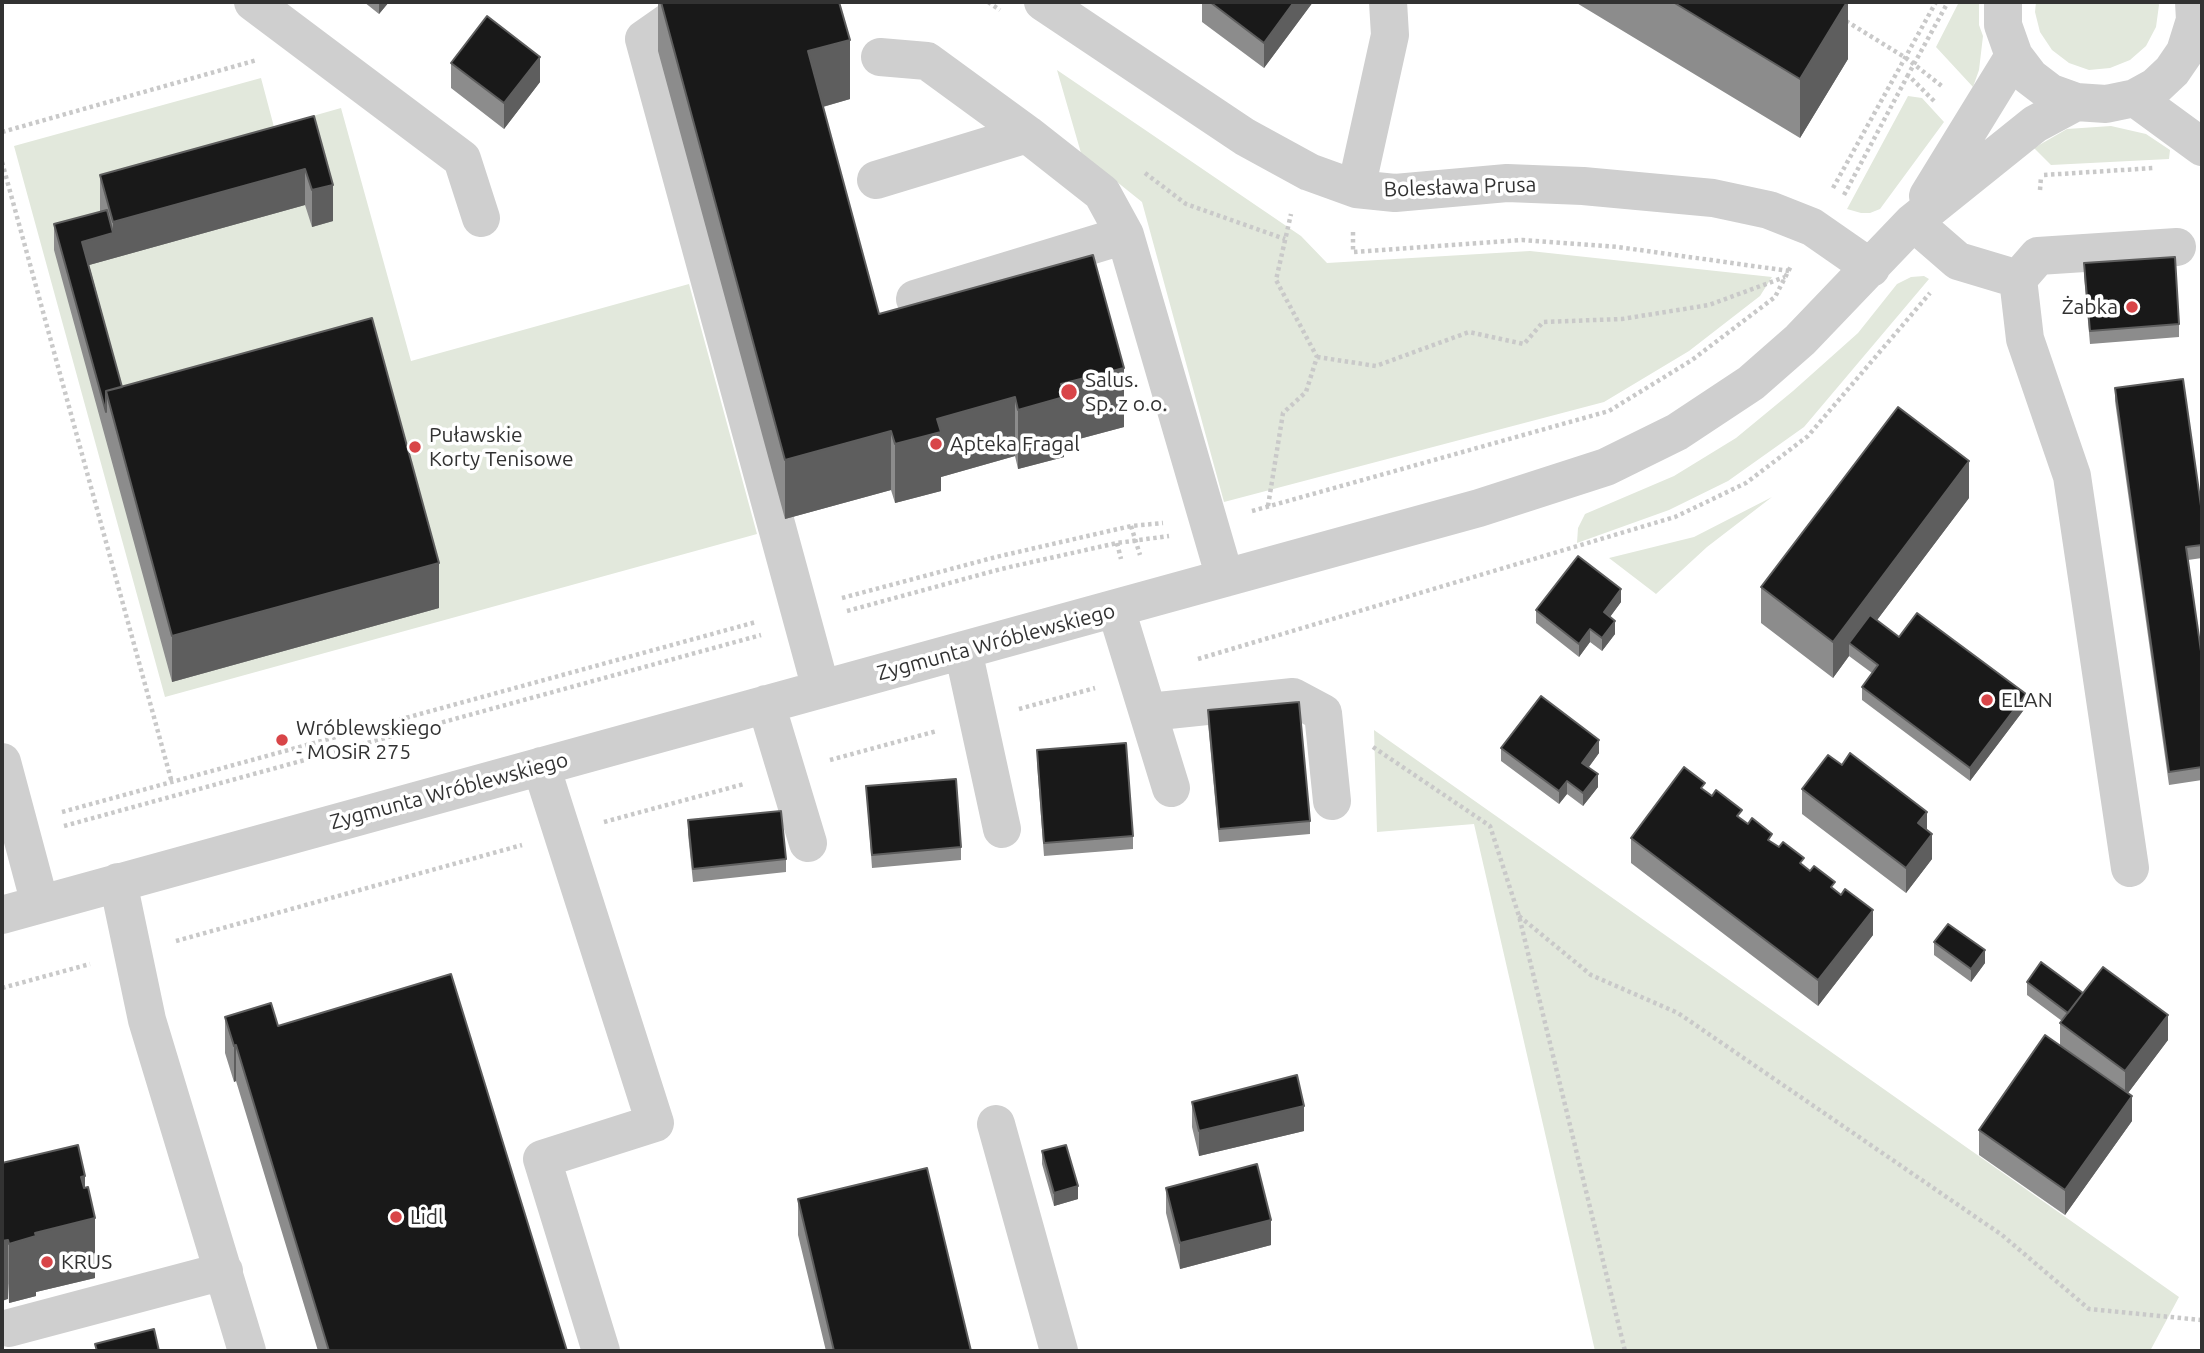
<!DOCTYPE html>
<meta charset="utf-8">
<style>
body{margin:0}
#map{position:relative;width:2204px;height:1353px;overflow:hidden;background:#fff;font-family:Ubuntu,sans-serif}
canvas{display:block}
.frame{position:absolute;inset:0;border:4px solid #323232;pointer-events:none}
</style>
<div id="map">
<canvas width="2204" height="1353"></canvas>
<div class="frame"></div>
</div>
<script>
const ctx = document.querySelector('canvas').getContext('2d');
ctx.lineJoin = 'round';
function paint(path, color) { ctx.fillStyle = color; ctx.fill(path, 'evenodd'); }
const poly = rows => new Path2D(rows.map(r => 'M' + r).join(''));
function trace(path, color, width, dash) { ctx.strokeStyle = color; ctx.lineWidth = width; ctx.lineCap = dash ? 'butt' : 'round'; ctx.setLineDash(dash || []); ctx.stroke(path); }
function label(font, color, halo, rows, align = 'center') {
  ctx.font = font + ' Ubuntu,sans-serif'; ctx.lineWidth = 7; ctx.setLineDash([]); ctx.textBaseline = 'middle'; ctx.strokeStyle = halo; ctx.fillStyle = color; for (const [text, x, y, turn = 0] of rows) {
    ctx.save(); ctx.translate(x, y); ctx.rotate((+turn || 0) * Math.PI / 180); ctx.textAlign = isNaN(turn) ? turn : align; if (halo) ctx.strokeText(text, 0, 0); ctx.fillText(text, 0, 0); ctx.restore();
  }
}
paint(poly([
 [1959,2,1979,2,1979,25,1983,36,1979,70,1973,87,1936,47],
 [2036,2,2158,2,2159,5,2156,27,2146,46,2130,60,2110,68,2089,70,2069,63,2052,50,2040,32,2035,12],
 [1057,70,1301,236,1327,263,1530,251,1772,277,1760,296,1689,351,1604,402,1224,502,1142,202,1081,153],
 [261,78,274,127,341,108,411,361,689,284,757,534,165,697,14,146],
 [1908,96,1922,98,1944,122,1880,209,1870,213,1861,213,1847,209],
 [2111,126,2146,134,2170,150,2169,159,2051,165,2034,148,2067,129],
 [1924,276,1929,279,1804,427,1728,481,1669,510,1577,543,1578,528,1585,514,1674,476,1736,438,1793,391,1858,333,1897,284,1911,277],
 [1772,497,1707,547,1656,594,1609,558,1694,537],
 [1374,730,2179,1297,2150,1351,1595,1351,1474,824,1377,832]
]), '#e2e8dc');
trace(poly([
 [988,2,1000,10],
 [1846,21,1906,58,1943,87],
 [1934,101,1908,75,1948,2],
 [2,132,257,60],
 [2,162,172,783],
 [1145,173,1186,204,1285,239],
 [2044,175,2154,168],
 [1833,188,1936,2],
 [2040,190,2041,177],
 [1844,195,1908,75],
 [1353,232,1353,252,1523,240,1618,247,1789,271],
 [1317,357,1376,366,1469,332,1524,344,1543,322,1622,319,1709,305,1785,277],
 [1268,506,1283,413,1306,392,1317,357,1276,280,1291,214],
 [1252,511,1609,411,1692,360,1775,297,1791,266],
 [1131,526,1140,555],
 [1117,543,1121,559],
 [842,598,996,557,1131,526,1163,523],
 [847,611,1001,569,1117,543,1169,536],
 [1198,659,1675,517,1746,483,1808,436,1930,293],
 [1019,709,1095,688],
 [1373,747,1490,826,1519,916,1625,1351],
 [830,760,937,731],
 [62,812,756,622],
 [604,822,744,784],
 [64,826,761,635],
 [1519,916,1591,975,1678,1013,2002,1235,2089,1309,2201,1320],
 [176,941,522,845],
 [2,988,90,964]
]), '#c9c9c9', 4.5, [3.5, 3.5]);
trace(poly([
 [253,2,462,159,481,218],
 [1043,2,1245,137,1309,172,1356,189,1395,193,1507,183,1583,186,1713,198,1769,210,1812,227,1871,268],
 [2003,2,2003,25,2014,56,2030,77,2051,93,2076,102,2106,104,2135,98,2155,87,2172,71,2185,52,2195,20,2194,2],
 [674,18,644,39,821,689],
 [880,57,927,61,1027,134,1102,193,1125,235],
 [2135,98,2202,147],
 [876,180,1027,134],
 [1356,189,1390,35,1388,2],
 [1928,196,2014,56],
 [1913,222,1958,261,2018,279,2038,256,2177,247],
 [2018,279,2025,339,2072,476,2130,868],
 [915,299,1125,235,1225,578],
 [1116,609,1171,788],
 [963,650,1002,829],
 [766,704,808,843],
 [1149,712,1293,697,1323,713,1332,801],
 [2,762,40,904],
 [541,766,655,1123,542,1159,601,1351],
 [118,882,147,1020,247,1351],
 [2,915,1479,508,1606,467,1677,432,1751,383,1800,340,1913,222,2035,124,2076,102],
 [996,1124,1059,1351],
 [9,1328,224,1271]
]), '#cfcfcf', 38);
paint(poly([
 [364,2,389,2,379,14],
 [658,2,839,2,850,99,823,107,879,314,1124,427,1064,443,1064,457,1018,469,1015,456,941,477,941,491,895,503,891,490,785,519,658,51],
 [1202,2,1313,2,1264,68,1202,22],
 [1575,2,1848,2,1848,59,1800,138],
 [451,63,540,82,504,129,451,88],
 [314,116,333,221,312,227,305,205,89,265,122,387,439,608,172,682,54,250,54,224,100,212,100,175],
 [2084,263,2179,324,2179,337,2090,344,2084,276],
 [2115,388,2202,513,2202,558,2188,560,2202,658,2202,780,2169,785,2115,401],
 [1969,498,1877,620,1899,637,2026,707,1970,781,1862,700,1862,687,1872,673,1849,656,1833,678,1761,623,1761,587],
 [1621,602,1610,617,1615,634,1602,651,1590,642,1579,657,1536,623,1536,610],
 [1208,710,1310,821,1310,834,1219,842,1208,723],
 [1501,748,1599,753,1589,767,1598,787,1583,806,1567,794,1559,804,1501,761],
 [1037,750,1133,836,1133,849,1044,856,1037,763],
 [866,786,961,847,961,860,872,868],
 [1802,789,1927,830,1932,859,1906,893,1802,814],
 [1705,792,1835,890,1873,935,1818,1006,1631,863,1631,838],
 [688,820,786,859,786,872,693,882,688,834],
 [1934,942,1985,963,1971,982,1934,955],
 [2027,982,2083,993,2168,1040,2128,1093,2132,1121,2065,1215,1979,1155,1979,1130,2060,1046,2060,1023,2062,1021,2027,995],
 [225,1017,278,1026,567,1351,318,1351,236,1081,234,1082,225,1053],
 [1192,1102,1304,1131,1199,1156,1192,1127],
 [1042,1151,1078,1199,1054,1206,1042,1164],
 [2,1163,85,1187,95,1278,36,1292,36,1296,9,1303],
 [1166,1188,1271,1245,1180,1269,1166,1213],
 [798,1199,971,1351,826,1351,798,1235]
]), '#8c8c8c');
paint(poly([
 [379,2,389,2,379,14],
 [1294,2,1313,2,1264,68,1264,43],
 [1847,2,1848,2,1848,59,1800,138,1800,79],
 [850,40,850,99,808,111,808,51],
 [540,57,540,82,504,129,504,103],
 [305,169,305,205,82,267,82,242,113,233,113,222],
 [333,185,333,221,312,227,312,190],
 [1124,368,1124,427,1064,443,1064,457,1018,469,1018,410,1061,384],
 [1015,397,1015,456,941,477,941,491,895,503,895,444,937,419],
 [891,431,891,490,785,519,785,460],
 [1969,461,1969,498,1856,648,1849,643,1849,656,1833,678,1833,642],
 [2,494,3,494,2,540],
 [439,563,439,608,172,682,172,636],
 [1621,589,1621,602,1604,625,1604,612],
 [1615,621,1615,634,1602,651,1602,638],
 [1590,629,1590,642,1579,657,1579,644],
 [2026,694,2026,707,1970,781,1970,768],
 [1599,740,1599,753,1582,776,1582,763],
 [1598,774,1598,787,1583,806,1583,793],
 [1567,781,1567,794,1559,804,1559,791],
 [1927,812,1927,837,1918,823],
 [1932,834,1932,859,1906,893,1906,868],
 [1873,910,1873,935,1818,1006,1818,980],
 [1985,950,1985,963,1971,982,1971,969],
 [2168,1015,2168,1040,2125,1097,2125,1071],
 [236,1045,236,1081,234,1082,234,1046],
 [2132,1096,2132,1121,2065,1215,2065,1190],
 [1304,1106,1304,1131,1199,1156,1199,1131],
 [85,1176,85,1221,95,1218,95,1278,36,1292,36,1296,9,1303,9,1244,35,1233,81,1177],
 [1078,1186,1078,1199,1054,1206,1054,1193],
 [1271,1220,1271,1245,1180,1269,1180,1243],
 [8,1240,8,1299,2,1301,2,1241]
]), '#5e5e5e');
const building = poly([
 [661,2,839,2,850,40,808,51,879,314,1093,255,1124,368,1061,384,1064,397,1018,410,1015,397,937,419,941,432,895,444,891,431,785,460,661,2],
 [1210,2,1294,2,1264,43,1210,2],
 [1673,2,1847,2,1800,79,1673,2],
 [487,16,540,57,504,103,451,63,487,16],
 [314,116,333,185,312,190,305,169,113,222,100,175,314,116],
 [107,210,113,233,82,242,122,387,106,391,106,412,54,224,107,210],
 [2175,257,2179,324,2090,331,2084,263,2175,257],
 [372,318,439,563,172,636,106,391,372,318],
 [2183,379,2202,513,2202,545,2186,547,2202,658,2202,767,2169,772,2115,388,2183,379],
 [1898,407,1969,461,1833,642,1761,587,1898,407],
 [1578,556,1621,589,1604,612,1615,621,1602,638,1590,629,1579,644,1536,610,1578,556],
 [1917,613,2026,694,1970,768,1862,687,1878,665,1849,643,1870,615,1899,637,1917,613],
 [1541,696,1599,740,1582,763,1598,774,1583,793,1567,781,1559,791,1501,748,1541,696],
 [1299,702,1310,821,1219,829,1208,710,1299,702],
 [1126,743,1133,836,1044,843,1037,750,1126,743],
 [1850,753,1927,812,1918,823,1932,834,1906,868,1802,789,1828,755,1842,765,1850,753],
 [1684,767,1705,783,1701,788,1712,796,1716,790,1742,810,1737,816,1748,824,1752,818,1772,834,1768,840,1779,847,1783,842,1804,858,1800,863,1810,871,1814,866,1835,882,1831,887,1841,895,1845,889,1873,910,1818,980,1631,838,1684,767],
 [956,779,961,847,872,855,866,786,956,779],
 [781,811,786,859,693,869,688,820,781,811],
 [1948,924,1985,950,1971,969,1934,942,1948,924],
 [2041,962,2083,993,2068,1013,2027,982,2041,962],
 [2103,967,2168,1015,2125,1071,2060,1023,2103,967],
 [451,974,567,1351,329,1351,236,1045,234,1046,225,1017,271,1003,278,1026,451,974],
 [2045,1035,2132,1096,2065,1190,1979,1130,2045,1035],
 [1297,1075,1304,1106,1199,1131,1192,1102,1297,1075],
 [78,1145,85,1176,81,1177,84,1188,88,1187,95,1218,35,1233,36,1236,9,1244,8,1240,2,1241,2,1163,78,1145],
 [1066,1145,1078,1186,1054,1193,1042,1151,1066,1145],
 [1257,1164,1271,1220,1180,1243,1166,1188,1257,1164],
 [927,1168,971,1351,834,1351,798,1199,927,1168],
 [154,1329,159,1351,97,1351,95,1344,154,1329]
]);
paint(building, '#191919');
trace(building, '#5e5e5e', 2);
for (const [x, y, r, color] of [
 [2132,307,7,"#d84548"],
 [1069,392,9,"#d84548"],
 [936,444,7,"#d84548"],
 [415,447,7,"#d84548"],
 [1987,700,7,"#d84548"],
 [282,740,7,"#d84548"],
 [396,1217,7,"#d84548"],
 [47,1262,7,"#d84548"]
]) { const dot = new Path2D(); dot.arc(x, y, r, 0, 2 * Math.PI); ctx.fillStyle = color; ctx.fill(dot); trace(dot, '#fff', 2.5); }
label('21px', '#323232', '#fff', [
 ["Bolesława Prusa",1460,187,-2],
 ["Zygmunta Wróblewskiego",996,642,-15],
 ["Zygmunta Wróblewskiego",449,791,-15]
]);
label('21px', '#323232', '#fff', [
 ["Żabka",2118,307,"right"],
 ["Salus.",1085,380],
 ["Sp. z o.o.",1085,404],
 ["Puławskie",429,435],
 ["Korty Tenisowe",429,459],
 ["Apteka Fragal",950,444],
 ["ELAN",2001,700],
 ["Wróblewskiego",296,728],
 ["- MOSiR 275",296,752],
 ["Lidl",410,1217],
 ["KRUS",61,1262]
], 'left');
</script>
